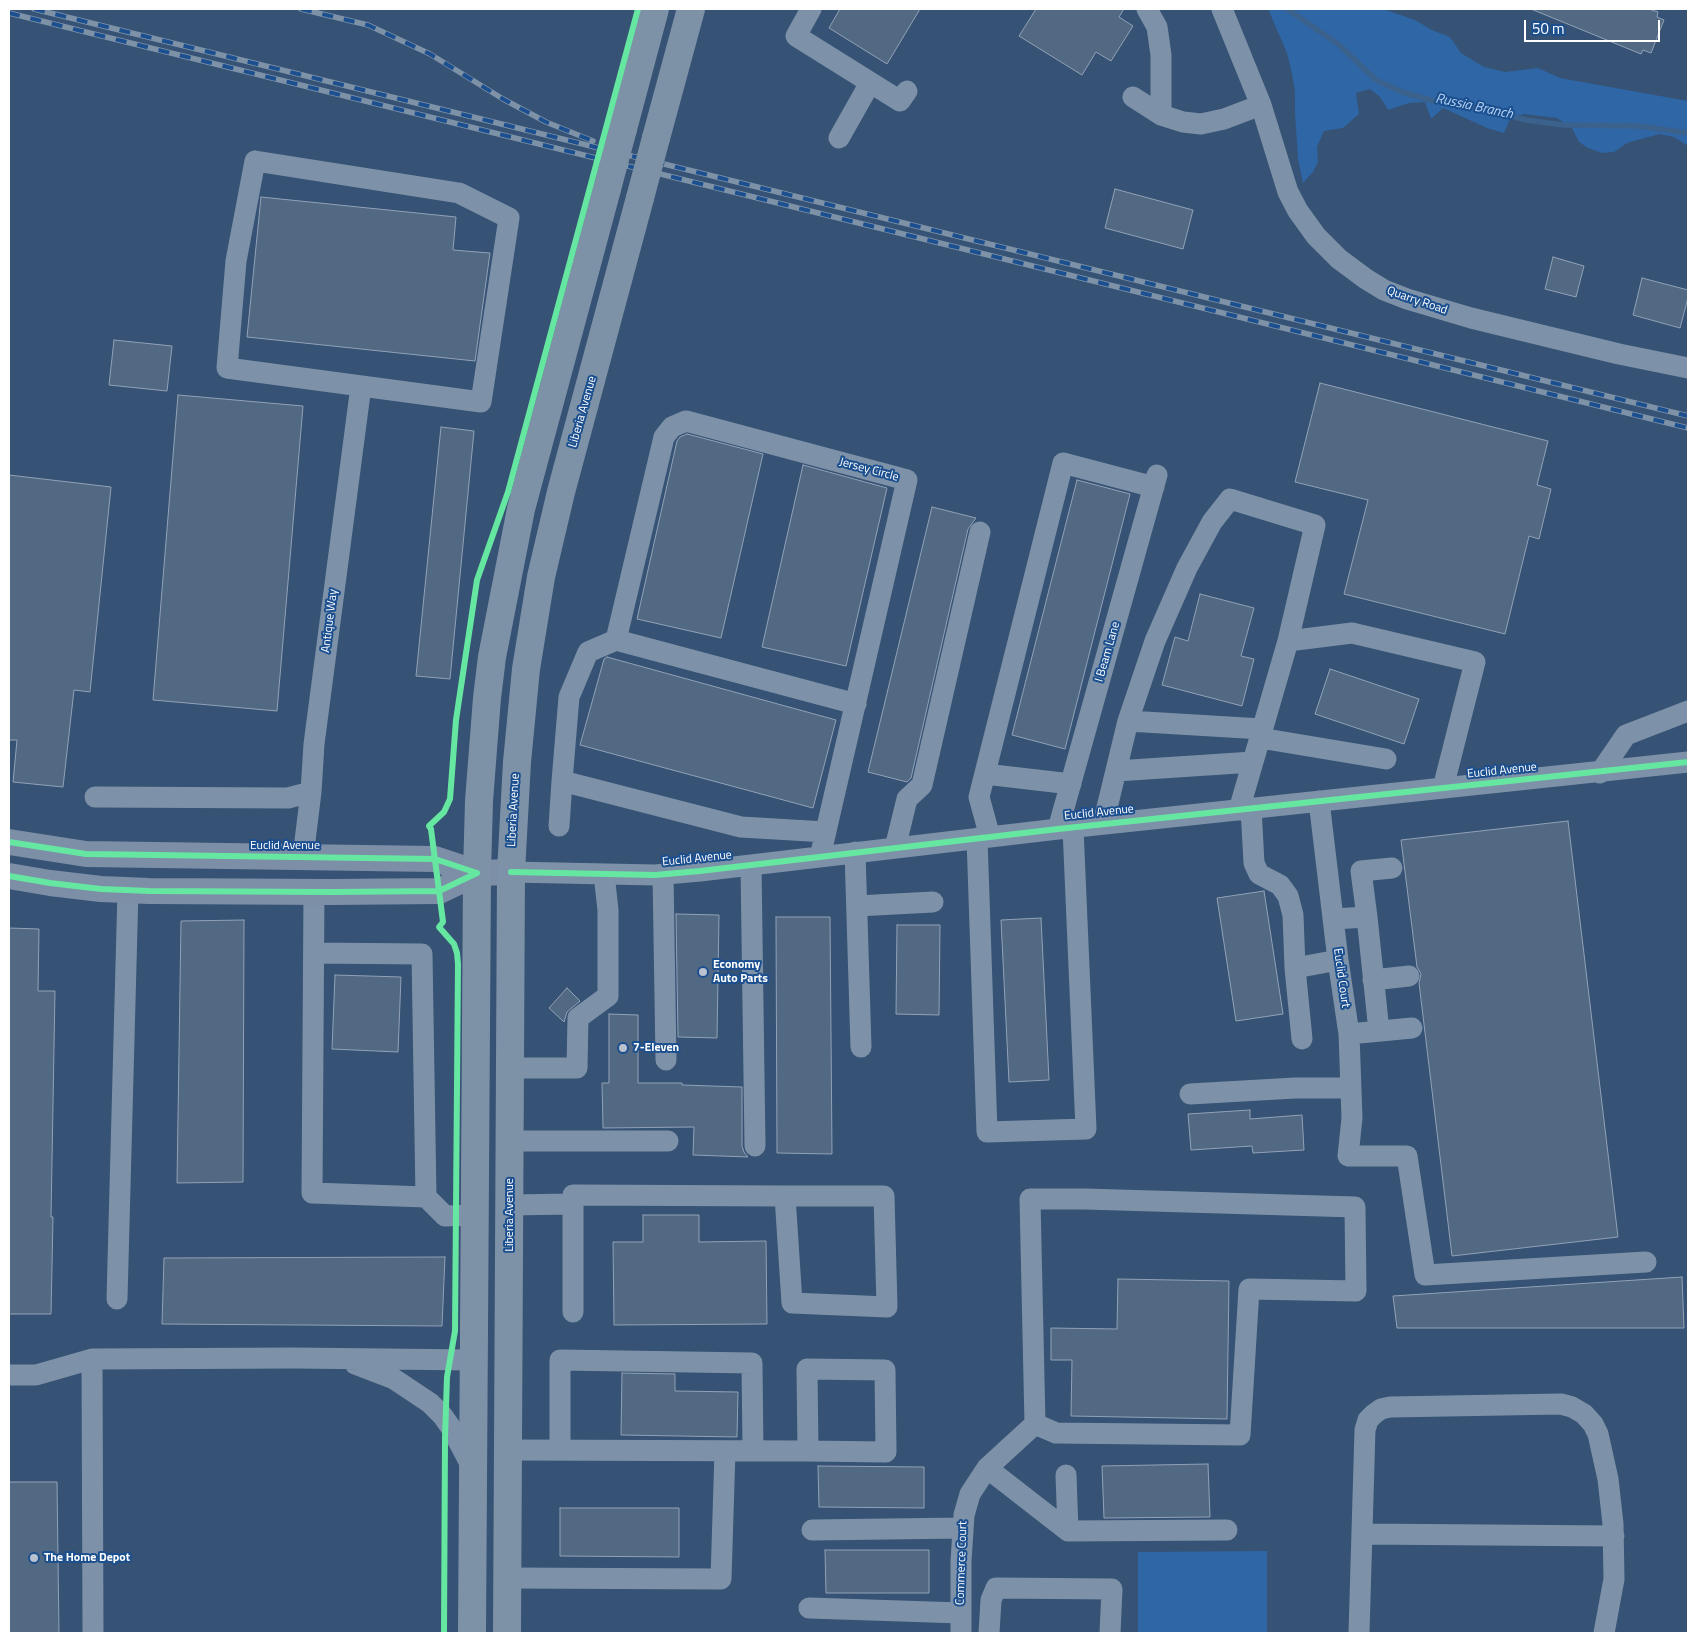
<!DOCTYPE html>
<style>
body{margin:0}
#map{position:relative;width:1697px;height:1642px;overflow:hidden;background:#365274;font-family:"Titillium Web",sans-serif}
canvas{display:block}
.frame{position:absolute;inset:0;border:10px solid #fff;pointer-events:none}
.scale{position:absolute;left:1524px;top:20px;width:136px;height:22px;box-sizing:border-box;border:2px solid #fff;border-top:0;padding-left:6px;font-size:15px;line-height:18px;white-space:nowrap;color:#fff;-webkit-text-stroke:4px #1b4f8f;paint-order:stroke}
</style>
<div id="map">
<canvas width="1697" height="1642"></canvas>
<div class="frame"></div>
<div class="scale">50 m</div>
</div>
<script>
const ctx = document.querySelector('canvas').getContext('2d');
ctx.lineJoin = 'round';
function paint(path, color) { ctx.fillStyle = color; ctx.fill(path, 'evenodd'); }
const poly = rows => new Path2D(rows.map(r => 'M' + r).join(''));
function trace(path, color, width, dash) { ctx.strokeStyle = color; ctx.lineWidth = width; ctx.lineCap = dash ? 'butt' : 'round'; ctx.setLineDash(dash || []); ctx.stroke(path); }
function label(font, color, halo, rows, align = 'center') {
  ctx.font = font + ' "Titillium Web",sans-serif'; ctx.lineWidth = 4; ctx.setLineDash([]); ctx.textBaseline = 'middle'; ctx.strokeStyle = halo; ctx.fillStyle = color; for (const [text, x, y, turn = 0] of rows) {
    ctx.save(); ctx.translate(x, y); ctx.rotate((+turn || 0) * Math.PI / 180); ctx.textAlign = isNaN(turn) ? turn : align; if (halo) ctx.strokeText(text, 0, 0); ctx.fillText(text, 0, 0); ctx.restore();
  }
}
paint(poly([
 [1268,9,1383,9,1415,20,1432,30,1450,37,1461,53,1484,67,1505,72,1538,68,1560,78,1688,101,1688,146,1674,137,1659,134,1627,143,1614,152,1602,153,1588,148,1579,142,1572,128,1557,118,1523,114,1509,121,1504,133,1487,128,1443,108,1431,119,1425,102,1409,103,1388,110,1380,97,1370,89,1356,93,1359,114,1343,128,1324,131,1317,147,1318,162,1313,172,1303,183,1298,159,1295,113,1295,92,1292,74,1287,53],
 [1267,1551,1267,1633,1138,1633,1138,1552]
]), '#2f66a5');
trace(poly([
 [1287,9,1338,44,1376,80,1402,92,1434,101,1456,102,1526,120,1563,125,1638,126,1688,133]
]), '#3b618d', 5.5);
const building = poly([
 [840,9,920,9,887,64,829,28,840,9],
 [1036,9,1124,9,1119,17,1133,26,1111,61,1096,52,1082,75,1019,36,1036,9],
 [1531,9,1649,9,1658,12,1657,17,1664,20,1651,53,1643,50,1641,54,1531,9],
 [1115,189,1193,210,1183,249,1105,228,1115,189],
 [261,197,456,217,453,250,490,253,475,361,247,337,261,197],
 [1553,257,1584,266,1576,297,1545,289,1553,257],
 [1642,278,1688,290,1688,298,1680,328,1633,315,1642,278],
 [114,340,172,346,167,391,109,385,114,340],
 [1320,383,1548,441,1537,485,1551,489,1539,539,1529,536,1505,634,1344,594,1368,500,1295,482,1320,383],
 [178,395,303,406,277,711,153,700,178,395],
 [441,427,474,431,450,679,416,676,441,427],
 [687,434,763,454,721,638,637,619,677,441,680,437,687,434],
 [803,465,887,488,846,666,762,647,803,465],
 [9,475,111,487,90,692,74,690,63,787,13,782,17,740,9,740,9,475],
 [1077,480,1130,494,1065,749,1012,735,1077,480],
 [932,507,976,518,968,529,911,778,907,782,868,772,932,507],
 [1200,594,1254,608,1241,656,1254,659,1242,706,1162,685,1175,637,1188,641,1200,594],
 [607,657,836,720,813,808,580,745,604,659,607,657],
 [1330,669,1419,699,1404,744,1315,714,1330,669],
 [1568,821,1618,1237,1452,1256,1419,983,1421,974,1417,967,1401,840,1568,821],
 [1264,891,1283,1014,1236,1021,1217,898,1264,891],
 [676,914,719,915,717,1038,678,1037,676,914],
 [776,917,830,917,832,1154,777,1153,776,917],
 [1041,918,1049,1080,1009,1082,1001,920,1041,918],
 [244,920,243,1182,177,1183,181,921,244,920],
 [897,925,940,925,939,1015,896,1014,897,925],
 [9,928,39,929,38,991,55,991,51,1217,53,1217,51,1314,9,1314,9,928],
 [335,975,401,977,398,1052,332,1049,335,975],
 [567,988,580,1001,567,1012,564,1022,549,1008,567,988],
 [609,1014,638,1015,638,1083,682,1083,682,1085,742,1087,742,1146,744,1152,748,1157,693,1155,694,1127,603,1128,602,1083,609,1083,609,1014],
 [1250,1110,1250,1119,1302,1115,1304,1150,1253,1153,1252,1146,1191,1150,1188,1114,1250,1110],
 [643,1215,699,1215,699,1242,766,1241,767,1324,614,1325,613,1242,643,1242,643,1215],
 [445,1257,442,1326,162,1324,164,1258,445,1257],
 [1682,1277,1684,1328,1397,1328,1393,1296,1682,1277],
 [1118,1279,1229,1281,1227,1419,1071,1416,1072,1360,1051,1360,1051,1328,1117,1329,1118,1279],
 [622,1373,675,1374,675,1391,738,1392,737,1437,621,1435,622,1373],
 [1208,1464,1210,1517,1104,1518,1102,1466,1208,1464],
 [818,1466,924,1467,924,1508,819,1507,818,1466],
 [9,1482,57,1482,59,1633,9,1633,9,1482],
 [560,1508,679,1508,679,1557,560,1556,560,1508],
 [825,1550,929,1550,929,1593,826,1593,825,1550]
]);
paint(building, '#526984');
trace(building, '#92a2b6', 1);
trace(poly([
 [811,9,796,36,900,101,907,91],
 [1147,9,1157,27,1161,55,1161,115],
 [1222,9,1261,105,1288,192,1298,211,1316,236,1339,259,1366,279,1384,290,1407,299,1471,318,1619,354,1688,368],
 [1133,97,1161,115,1183,122,1201,124,1224,119,1261,105],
 [839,138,870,83],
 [255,161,459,193,509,218,481,402,227,368,236,261,255,161],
 [616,640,664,437,672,427,686,421,907,480,820,857],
 [1128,721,1155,641,1187,568,1212,522,1230,499,1315,525,1288,641],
 [1260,738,1386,759],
 [1116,771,1253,762],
 [1600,773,1626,735,1688,711],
 [985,774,1071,784],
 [95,797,288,798,311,792],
 [1319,801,1338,960,1349,1034,1352,1118,1348,1156,1407,1156,1425,1275,1646,1262],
 [1251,808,1254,863,1259,874,1280,885,1288,896,1293,915,1295,968,1302,1039],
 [1239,810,1288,641,1352,633,1475,662,1443,788],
 [1103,824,1128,721,1262,729],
 [559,826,562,781],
 [1058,829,1157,475],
 [826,832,741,827,562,781,569,697,588,652,616,640,856,704],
 [990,837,979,797,1063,463,1154,487],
 [977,838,987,1132,1086,1129,1073,828],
 [895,848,907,799,922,785,980,532],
 [855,852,861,1047],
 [303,857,311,792,314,744,361,386],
 [751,865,755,1146],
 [511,872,655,875,700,871,1058,829,1688,762],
 [663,874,666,1060],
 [314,892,312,1193,426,1197,445,1216,475,1215],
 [857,906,933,902],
 [1367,917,1379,1031],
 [1333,919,1367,917,1361,871,1392,868],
 [314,953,422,954,426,1197],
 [1295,968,1338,960],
 [1373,980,1409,976],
 [1349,1034,1412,1028],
 [511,1068,577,1068,578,1018,608,996,608,910,604,874],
 [1190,1094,1295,1088,1351,1088],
 [510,1141,668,1141],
 [510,1205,573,1204],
 [117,1299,128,890],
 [573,1312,573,1195,785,1196,884,1196,887,1307,792,1303,785,1196],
 [355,1364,394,1379,430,1403,442,1415,452,1429,473,1469],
 [807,1369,885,1370,886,1452,808,1451,807,1369],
 [9,1375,36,1375,92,1359],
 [508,1450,808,1451],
 [560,1450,560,1360,752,1363,753,1451],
 [987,1468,1068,1531,1227,1530],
 [1066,1475,1068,1531],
 [812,1530,963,1528],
 [1363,1534,1614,1536],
 [507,1578,721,1579,725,1451],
 [809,1608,961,1613],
 [93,1633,92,1359,295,1358,474,1360],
 [961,1633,961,1561,964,1515,970,1494,987,1468,1035,1424,1030,1199,1085,1199,1355,1207,1356,1291,1249,1289,1240,1435,1056,1433,1035,1424],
 [989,1633,991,1600,996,1588,1112,1589,1110,1633],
 [1359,1633,1365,1430,1368,1420,1374,1414,1381,1409,1390,1407,1561,1404,1572,1407,1584,1414,1593,1424,1598,1434,1608,1479,1613,1524,1614,1579,1604,1633]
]), '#7d92a8', 21);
trace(poly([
 [9,842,86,854,435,859,477,873],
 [9,876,50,883,101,889,149,891,332,892,439,891,477,873,511,872]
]), '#7d8ea7', 26);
trace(poly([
 [623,129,655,9],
 [656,138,691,9],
 [472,1633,477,873,479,801,487,698,492,657,521,509,607,189],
 [507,1633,511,872,517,762,526,669,541,577,561,492,640,198]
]), '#7e92a7', 28);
const rail = poly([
 [34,9,1688,416],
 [301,9,368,25,430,54,503,99,546,122,593,141],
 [9,13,1688,428]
]);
trace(rail, '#7e92a7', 5.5);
trace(rail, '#1b4f8f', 4, [11]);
trace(poly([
 [607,189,623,129],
 [640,198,656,138]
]), '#7e92a7', 28);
trace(poly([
 [9,842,86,854,435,859,477,873],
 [511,872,655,875,700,871,1058,829,1688,762],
 [9,876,50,883,101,889,149,891,332,892,439,891,477,873],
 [444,1633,445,1438,447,1377,455,1331,458,964,457,953,454,944,439,927,443,922,431,829,429,826,444,812,450,799,456,720,477,580,508,492,638,9]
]), '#66e7a1', 6);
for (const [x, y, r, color] of [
 [703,972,5,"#b9c2ce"],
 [623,1048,5,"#b9c2ce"],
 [34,1558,5,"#b9c2ce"]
]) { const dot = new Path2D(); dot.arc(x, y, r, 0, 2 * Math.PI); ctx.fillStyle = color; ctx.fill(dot); trace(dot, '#1b4f8f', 2); }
label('12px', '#fff', '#1b4f8f', [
 ["Quarry Road",1417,301,19],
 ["Liberia Avenue",583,412,-74],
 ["Jersey Circle",869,470,15],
 ["Antique Way",330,621,-83],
 ["I Beam Lane",1108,652,-74],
 ["Euclid Avenue",1502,771,-6],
 ["Liberia Avenue",514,810,-87],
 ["Euclid Avenue",1099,813,-6],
 ["Euclid Avenue",285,846],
 ["Euclid Avenue",697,859,-6],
 ["Euclid Court",1341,978,82],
 ["Liberia Avenue",510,1215,-90],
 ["Commerce Court",962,1563,-88]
]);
label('bold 12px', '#fff', '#1b4f8f', [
 ["Economy",713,965],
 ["Auto Parts",713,979],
 ["7-Eleven",633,1048],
 ["The Home Depot",44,1558]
], 'left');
label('italic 14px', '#b5d3f5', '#1b4f8f', [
 ["Russia Branch",1474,107,12]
]);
</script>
